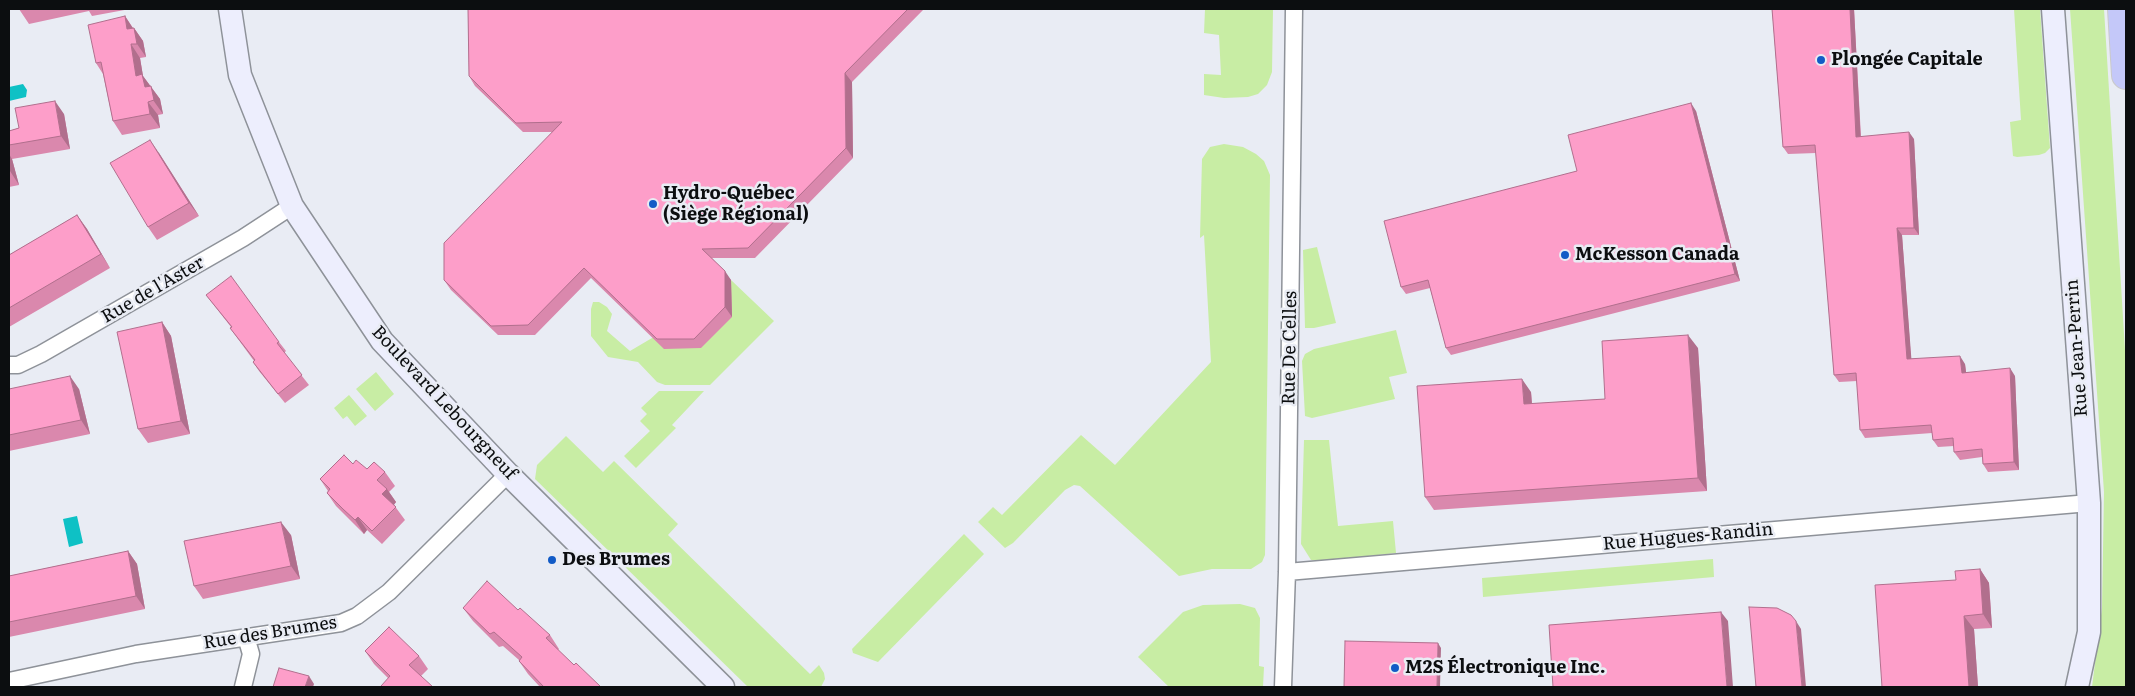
<!DOCTYPE html>
<meta charset="utf-8">
<style>
body{margin:0}
#map{position:relative;width:2135px;height:696px;overflow:hidden;background:#e9ecf4;font-family:Literata,serif}
canvas{display:block}
.frame{position:absolute;inset:0;border:10px solid #0c0e10;pointer-events:none}
</style>
<div id="map">
<canvas width="2135" height="696"></canvas>
<div class="frame"></div>
</div>
<script>
const ctx = document.querySelector('canvas').getContext('2d');
ctx.lineJoin = 'round';
function paint(path, color) { ctx.fillStyle = color; ctx.fill(path, 'evenodd'); }
const poly = rows => new Path2D(rows.map(r => 'M' + r).join(''));
function trace(path, color, width, dash) { ctx.strokeStyle = color; ctx.lineWidth = width; ctx.lineCap = dash ? 'butt' : 'round'; ctx.setLineDash(dash || []); ctx.stroke(path); }
function label(font, color, halo, rows, align = 'center') {
  ctx.font = font + ' Literata,serif'; ctx.lineWidth = 5; ctx.setLineDash([]); ctx.textBaseline = 'middle'; ctx.strokeStyle = halo; ctx.fillStyle = color; for (const [text, x, y, turn = 0] of rows) {
    ctx.save(); ctx.translate(x, y); ctx.rotate((+turn || 0) * Math.PI / 180); ctx.textAlign = isNaN(turn) ? turn : align; if (halo) ctx.strokeText(text, 0, 0); ctx.fillText(text, 0, 0); ctx.restore();
  }
}
paint(poly([
 [1205,9,1273,9,1272,72,1267,85,1258,94,1248,97,1224,98,1204,95,1204,74,1221,75,1219,35,1204,33],
 [2014,9,2040,9,2050,148,2045,153,2039,155,2017,157,2013,156,2010,122,2021,120],
 [2070,9,2104,9,2126,366,2126,687,2092,687,2102,608,2104,492],
 [1224,144,1243,147,1256,154,1264,161,1270,175,1265,555,1262,562,1251,569,1212,569,1179,576,1080,486,1074,485,1065,490,1013,543,1005,548,978,522,993,507,1002,515,1081,435,1115,465,1211,362,1204,235,1200,238,1202,159,1210,147],
 [1317,247,1336,323,1314,328,1305,328,1303,250],
 [731,280,774,321,710,385,665,385,657,382,638,362,608,357,591,336,591,309,593,302,599,302,607,307,612,314,607,331,630,351,652,338],
 [1396,330,1407,373,1389,377,1395,399,1312,418,1305,416,1302,361,1305,354,1314,349],
 [376,372,394,394,375,411,356,389],
 [659,391,704,391,672,425,676,428,636,468,624,456,650,431,640,421,647,414,641,408],
 [349,395,367,416,355,426,347,416,343,419,334,408],
 [566,436,603,472,614,461,678,524,668,535,810,674,819,665,824,673,825,679,821,687,748,687,535,479,537,465],
 [1304,440,1329,440,1338,526,1393,521,1396,553,1322,561,1311,560,1301,544],
 [964,534,984,554,878,662,853,653,852,649],
 [1713,559,1714,577,1483,597,1482,578],
 [1240,604,1255,608,1260,618,1259,666,1264,667,1263,687,1169,687,1138,657,1183,612,1203,605]
]), '#c8eda4');
paint(poly([
 [23,84,27,90,26,97,9,101,9,87],
 [77,516,83,543,69,547,63,519]
]), '#0ec1c5');
const street = poly([
 [9,365,18,365,41,354,243,238,292,206],
 [1287,572,2089,503],
 [9,681,136,654,341,623,357,616,389,592,508,474],
 [243,687,251,654,246,637],
 [1283,687,1287,572,1294,9]
]);
const secondary = poly([
 [230,9,240,75,292,206,382,341,508,474,723,687],
 [2053,9,2089,503,2089,632,2077,687]
]);
const highway = poly([
 [2122,9,2126,75]
]);
trace(street, '#8e9299', 19);
trace(secondary, '#8e9299', 25);
trace(highway, '#cacaca', 30);
trace(street, '#fff', 16);
trace(secondary, '#edeefd', 22);
trace(highway, '#c4c8f9', 28);
paint(poly([
 [19,9,130,9,92,16,89,11,29,24],
 [468,9,924,9,852,82,853,158,755,258,712,258,731,280,732,317,701,348,664,349,591,278,535,335,498,335,451,290,444,280,552,132,523,132,475,86,469,76],
 [1772,9,1854,9,1861,137,1914,139,1919,235,1902,235,1911,359,1965,364,1966,372,2015,376,2019,470,1988,472,1983,464,1982,457,1960,460,1954,452,1954,446,1938,447,1933,440,1932,433,1865,438,1860,430,1857,381,1839,382,1834,375,1816,153,1788,154,1783,147],
 [125,16,133,28,134,28,143,41,146,57,140,58,143,76,160,99,163,114,158,115,160,128,122,135,113,121,103,74,96,63],
 [1696,111,1740,281,1451,355,1446,348,1430,288,1406,294,1401,287,1577,171],
 [64,114,70,149,12,159,19,185,9,187,9,131],
 [159,153,199,216,157,240,148,227],
 [77,215,87,229,110,268,9,327,9,255],
 [206,295,279,342,286,351,284,353,309,385,285,403,259,371,253,362,254,361,230,328,231,327],
 [162,322,171,336,190,434,148,443,138,429],
 [1698,348,1707,491,1434,510,1425,497,1531,392,1532,404,1605,399],
 [9,389,79,389,90,434,9,451],
 [367,469,385,472,395,486,389,492,396,502,394,505,405,520,382,544,367,530,364,534,336,506,327,493,328,491,320,479],
 [291,535,300,579,203,599,194,586],
 [128,551,137,564,145,609,9,637,9,576],
 [1980,569,1989,583,1992,628,1974,629,1978,687,1882,687,1956,580],
 [463,608,518,610,550,635,559,649,558,650,574,665,601,687,540,687,528,674,519,661,519,660,503,646,499,647,473,621],
 [365,651,419,656,428,669,421,676,388,678,374,664]
]), '#da88ad');
paint(poly([
 [1850,9,1854,9,1861,144,1856,137],
 [125,16,134,30,127,29],
 [134,28,143,41,146,57,137,44],
 [131,44,140,58,143,76,160,99,163,114,136,76],
 [845,73,852,82,853,158,846,148],
 [55,101,64,114,70,149,61,136],
 [148,102,158,115,160,128,150,114],
 [1691,103,1696,111,1740,281,1735,274],
 [1909,132,1914,139,1919,235,1914,228],
 [150,140,159,153,199,216,189,203],
 [9,154,12,159,19,185,10,171,9,167],
 [77,215,87,229,110,268,101,254],
 [1897,228,1902,235,1912,367,1907,359],
 [725,271,731,280,732,317,725,307],
 [162,322,171,336,190,434,181,421],
 [1688,335,1698,348,1707,491,1698,478],
 [1960,356,1965,364,1967,380,1962,373],
 [2010,368,2015,376,2019,470,2014,462],
 [70,376,79,389,90,434,81,420],
 [1522,379,1531,392,1533,418,1524,404],
 [387,489,396,502,392,507,382,494],
 [358,517,367,530,364,534,355,520],
 [281,522,291,535,300,579,291,566],
 [128,551,137,564,145,609,136,596],
 [1980,569,1989,583,1992,628,1983,614],
 [1721,612,1728,621,1733,687,1727,687],
 [1964,616,1974,629,1978,687,1969,687],
 [1796,621,1801,629,1806,687,1802,687],
 [1438,643,1441,648,1440,687,1437,687],
 [309,676,314,684,313,687,305,687]
]), '#b16f8d');
const building = poly([
 [468,9,908,9,845,73,846,148,748,248,702,249,725,271,725,307,694,339,657,339,584,268,528,325,491,326,444,280,444,243,562,122,516,123,469,76,468,9],
 [1772,9,1850,9,1856,137,1909,132,1914,228,1897,228,1907,359,1960,356,1962,373,2010,368,2014,462,1983,464,1982,449,1954,452,1953,438,1933,440,1931,425,1860,430,1856,373,1834,375,1815,145,1783,147,1772,9],
 [125,16,127,29,134,28,137,44,131,44,136,76,142,74,145,87,151,86,154,100,148,102,150,114,113,121,101,62,96,63,88,25,125,16],
 [55,101,61,136,9,145,9,131,19,128,15,108,55,101],
 [1691,103,1735,274,1446,348,1428,280,1401,287,1384,221,1577,171,1568,135,1691,103],
 [150,140,189,203,148,227,110,163,150,140],
 [77,215,101,254,9,308,9,255,77,215],
 [231,276,279,342,277,343,302,375,278,394,253,362,255,360,230,328,232,327,206,295,231,276],
 [162,322,181,421,138,429,117,332,162,322],
 [1688,335,1698,478,1425,497,1417,386,1522,379,1524,404,1605,399,1602,341,1688,335],
 [70,376,81,420,9,435,9,389,70,376],
 [344,455,353,464,356,460,367,469,374,462,385,472,377,480,387,489,382,494,396,507,372,531,358,517,355,520,343,509,327,493,330,489,320,479,344,455],
 [281,522,291,566,194,586,184,541,281,522],
 [128,551,136,596,9,622,9,576,128,551],
 [1980,569,1983,614,1964,616,1969,687,1882,687,1875,585,1956,580,1955,571,1980,569],
 [487,581,518,610,520,608,550,635,546,638,574,665,576,663,601,687,544,687,519,661,522,657,494,632,490,634,463,608,487,581],
 [1749,607,1777,608,1791,615,1796,621,1802,687,1756,687,1749,607],
 [1721,612,1727,687,1553,687,1549,625,1721,612],
 [389,627,419,656,409,665,433,687,382,687,381,686,390,676,365,651,389,627],
 [1345,641,1438,643,1437,687,1344,687,1345,641],
 [279,668,309,676,305,687,273,687,279,668]
]);
paint(building, '#fd9ec9');
trace(building, '#b16f8d', 1);
for (const [x, y, r, color] of [
 [1821,60,5,"#125bc6"],
 [653,204,5,"#125bc6"],
 [1565,255,5,"#125bc6"],
 [552,560,5,"#125bc6"],
 [1395,668,5,"#125bc6"]
]) { const dot = new Path2D(); dot.arc(x, y, r, 0, 2 * Math.PI); ctx.fillStyle = color; ctx.fill(dot); trace(dot, '#e9ecf4', 2); }
label('bold 18px', '#0c0e10', '#e9ecf4', [
 ["Plongée Capitale",1831,60],
 ["Hydro-Québec",663,194],
 ["(Siège Régional)",663,215],
 ["McKesson Canada",1575,255],
 ["Des Brumes",562,560],
 ["M2S Électronique Inc.",1405,668]
], 'left');
label('18px', '#0c0e10', '#e9ecf4', [
 ["Rue de l'Aster",153,290,-30],
 ["Rue De Celles",1290,348,-89],
 ["Rue Jean-Perrin",2077,348,-94],
 ["Boulevard Lebourgneuf",444,403,47],
 ["Rue Hugues-Randin",1688,537,-5],
 ["Rue des Brumes",270,633,-9]
]);
</script>
